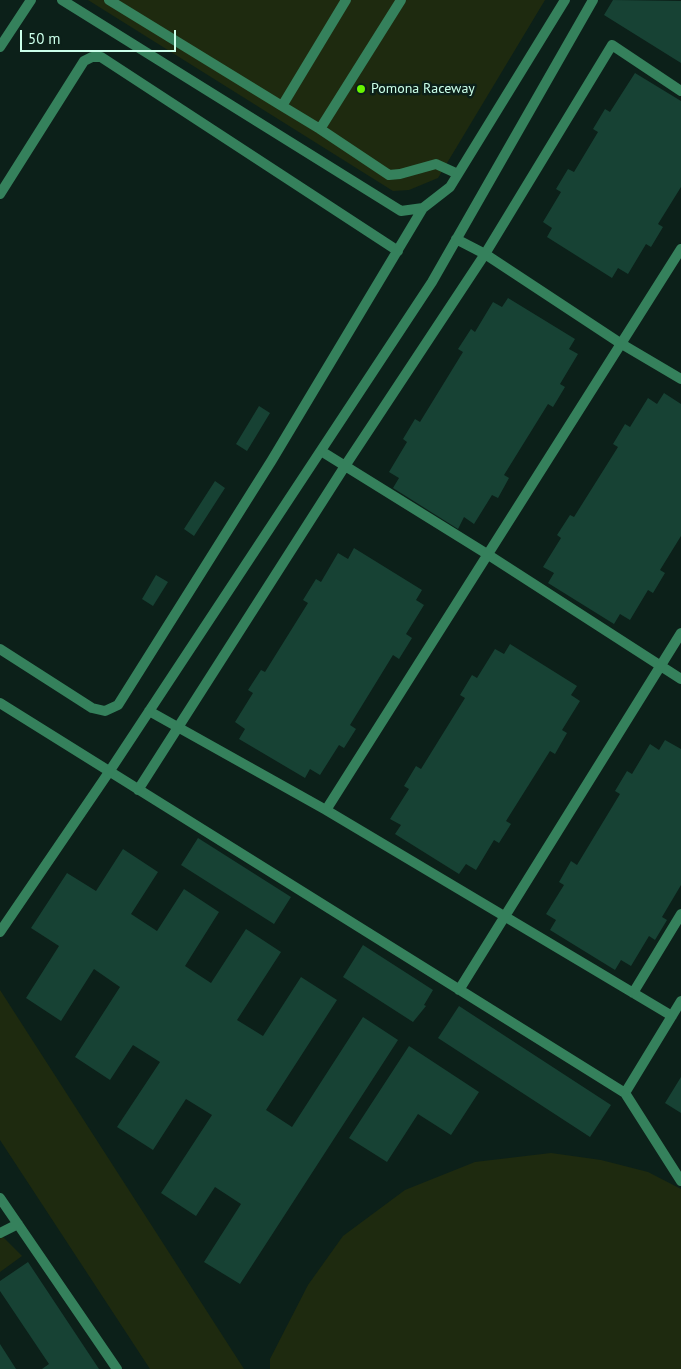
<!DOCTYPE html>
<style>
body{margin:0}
#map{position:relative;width:681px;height:1369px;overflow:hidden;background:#0c2019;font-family:"PT Sans",sans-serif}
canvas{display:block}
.scale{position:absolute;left:20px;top:30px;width:156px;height:22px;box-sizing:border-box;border:2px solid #cbffea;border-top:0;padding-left:6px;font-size:15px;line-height:18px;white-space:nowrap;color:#cbffea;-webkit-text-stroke:4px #0c2019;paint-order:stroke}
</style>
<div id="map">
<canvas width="681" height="1369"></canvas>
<div class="scale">50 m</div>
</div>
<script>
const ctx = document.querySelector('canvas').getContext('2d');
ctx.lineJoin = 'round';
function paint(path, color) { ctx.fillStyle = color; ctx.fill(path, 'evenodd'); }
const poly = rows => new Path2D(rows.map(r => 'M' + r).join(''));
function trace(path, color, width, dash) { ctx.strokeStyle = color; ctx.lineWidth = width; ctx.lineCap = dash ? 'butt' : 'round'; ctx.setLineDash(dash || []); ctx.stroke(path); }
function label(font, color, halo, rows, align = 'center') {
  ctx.font = font + ' "PT Sans",sans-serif'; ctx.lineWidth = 5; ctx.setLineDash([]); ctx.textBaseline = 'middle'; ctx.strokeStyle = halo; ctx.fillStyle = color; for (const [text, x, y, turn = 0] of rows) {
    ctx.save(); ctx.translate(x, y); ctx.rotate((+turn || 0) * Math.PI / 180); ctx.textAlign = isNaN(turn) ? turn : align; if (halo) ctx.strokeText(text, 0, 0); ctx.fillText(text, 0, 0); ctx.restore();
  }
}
paint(poly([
 [88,0,545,0,438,178,409,190,393,191],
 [0,990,244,1369,150,1369,0,1140],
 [551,1153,601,1160,648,1172,681,1189,681,1369,270,1369,270,1359,308,1285,343,1236,405,1190,475,1162],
 [0,1234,22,1256,0,1272]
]), '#1e2a0f');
paint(poly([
 [613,0,681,1,681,63,604,15],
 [635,73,681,101,681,187,658,224,663,227,651,247,646,244,628,274,618,268,612,278,547,237,552,228,543,222,561,192,556,189,568,169,574,172,598,132,593,129,605,109,610,112],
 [508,298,575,339,569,349,578,354,560,384,565,387,553,407,548,404,504,475,509,478,498,498,492,495,474,524,464,517,458,529,393,488,399,478,389,472,407,442,403,439,415,419,420,422,463,352,458,349,471,329,475,332,493,302,502,307],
 [664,393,681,404,681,536,660,570,665,573,653,593,648,590,630,620,620,614,614,624,548,583,554,573,543,567,561,538,557,535,570,515,574,517,618,447,613,444,625,424,630,427,648,398,657,404],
 [259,406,270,413,247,451,236,444],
 [215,481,225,488,194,536,184,529],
 [354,548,422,590,416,600,424,605,406,634,412,638,399,659,393,655,350,725,356,729,344,748,339,745,320,775,310,769,305,778,239,739,245,729,235,722,253,693,248,690,261,670,265,672,308,603,303,600,316,579,321,582,338,553,348,559],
 [156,575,168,582,153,606,142,599],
 [510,644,577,686,571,695,580,701,562,730,567,733,555,754,550,751,506,821,511,824,499,843,494,840,476,870,466,864,459,874,395,834,401,825,390,819,409,789,404,786,416,766,421,769,465,698,460,695,472,675,477,678,495,649,504,654],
 [665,740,681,749,681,885,662,917,667,920,655,940,649,936,631,966,621,960,615,970,550,930,556,920,546,914,564,885,559,882,571,861,577,865,620,794,615,791,627,771,632,774,650,744,659,750],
 [198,838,291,897,274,924,181,865],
 [123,849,158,872,131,914,157,931,184,889,219,912,185,966,211,983,246,929,281,952,237,1020,263,1036,301,977,337,1000,266,1110,292,1127,363,1017,398,1040,240,1284,204,1262,241,1204,215,1187,196,1216,161,1193,212,1115,186,1099,153,1150,117,1127,160,1062,133,1045,110,1080,75,1057,120,987,94,969,61,1021,26,998,59,946,31,928,67,873,96,891],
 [363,945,433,990,424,1005,426,1006,413,1022,343,977],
 [459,1006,611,1105,590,1137,438,1038],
 [409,1046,479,1092,451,1135,418,1114,387,1162,349,1138],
 [681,1077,681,1113,665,1103],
 [28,1262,99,1369,42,1369,49,1364,0,1291,0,1281],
 [0,1344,16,1369,0,1369]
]), '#174234');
trace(poly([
 [62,0,401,211,423,208,450,187,565,0],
 [109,0,282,106,346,0],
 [401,0,320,129,389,175,400,174,436,164,458,174],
 [0,47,31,0],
 [681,91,612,45,485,254,620,343,681,379],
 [282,106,320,129],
 [0,194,84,61,92,57,101,57,398,251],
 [321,451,487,554,681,679],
 [0,649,92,708,105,711,118,705,272,460,423,208],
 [0,703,625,1093,681,1181],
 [149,711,326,810],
 [138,790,345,466,485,254,456,239],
 [0,932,109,772,432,282,593,0],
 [459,990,681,633],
 [633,993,681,914],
 [672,1016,326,810,681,249],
 [625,1093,681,1001],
 [0,1198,117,1369],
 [0,1233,18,1224]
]), '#35815c', 10);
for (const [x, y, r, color] of [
 [361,89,5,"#68f600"]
]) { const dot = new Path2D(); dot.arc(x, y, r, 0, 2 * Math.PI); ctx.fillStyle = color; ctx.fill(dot); trace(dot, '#0c2019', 2); }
label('14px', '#cbffea', '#0c2019', [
 ["Pomona Raceway",371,89]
], 'left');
</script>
